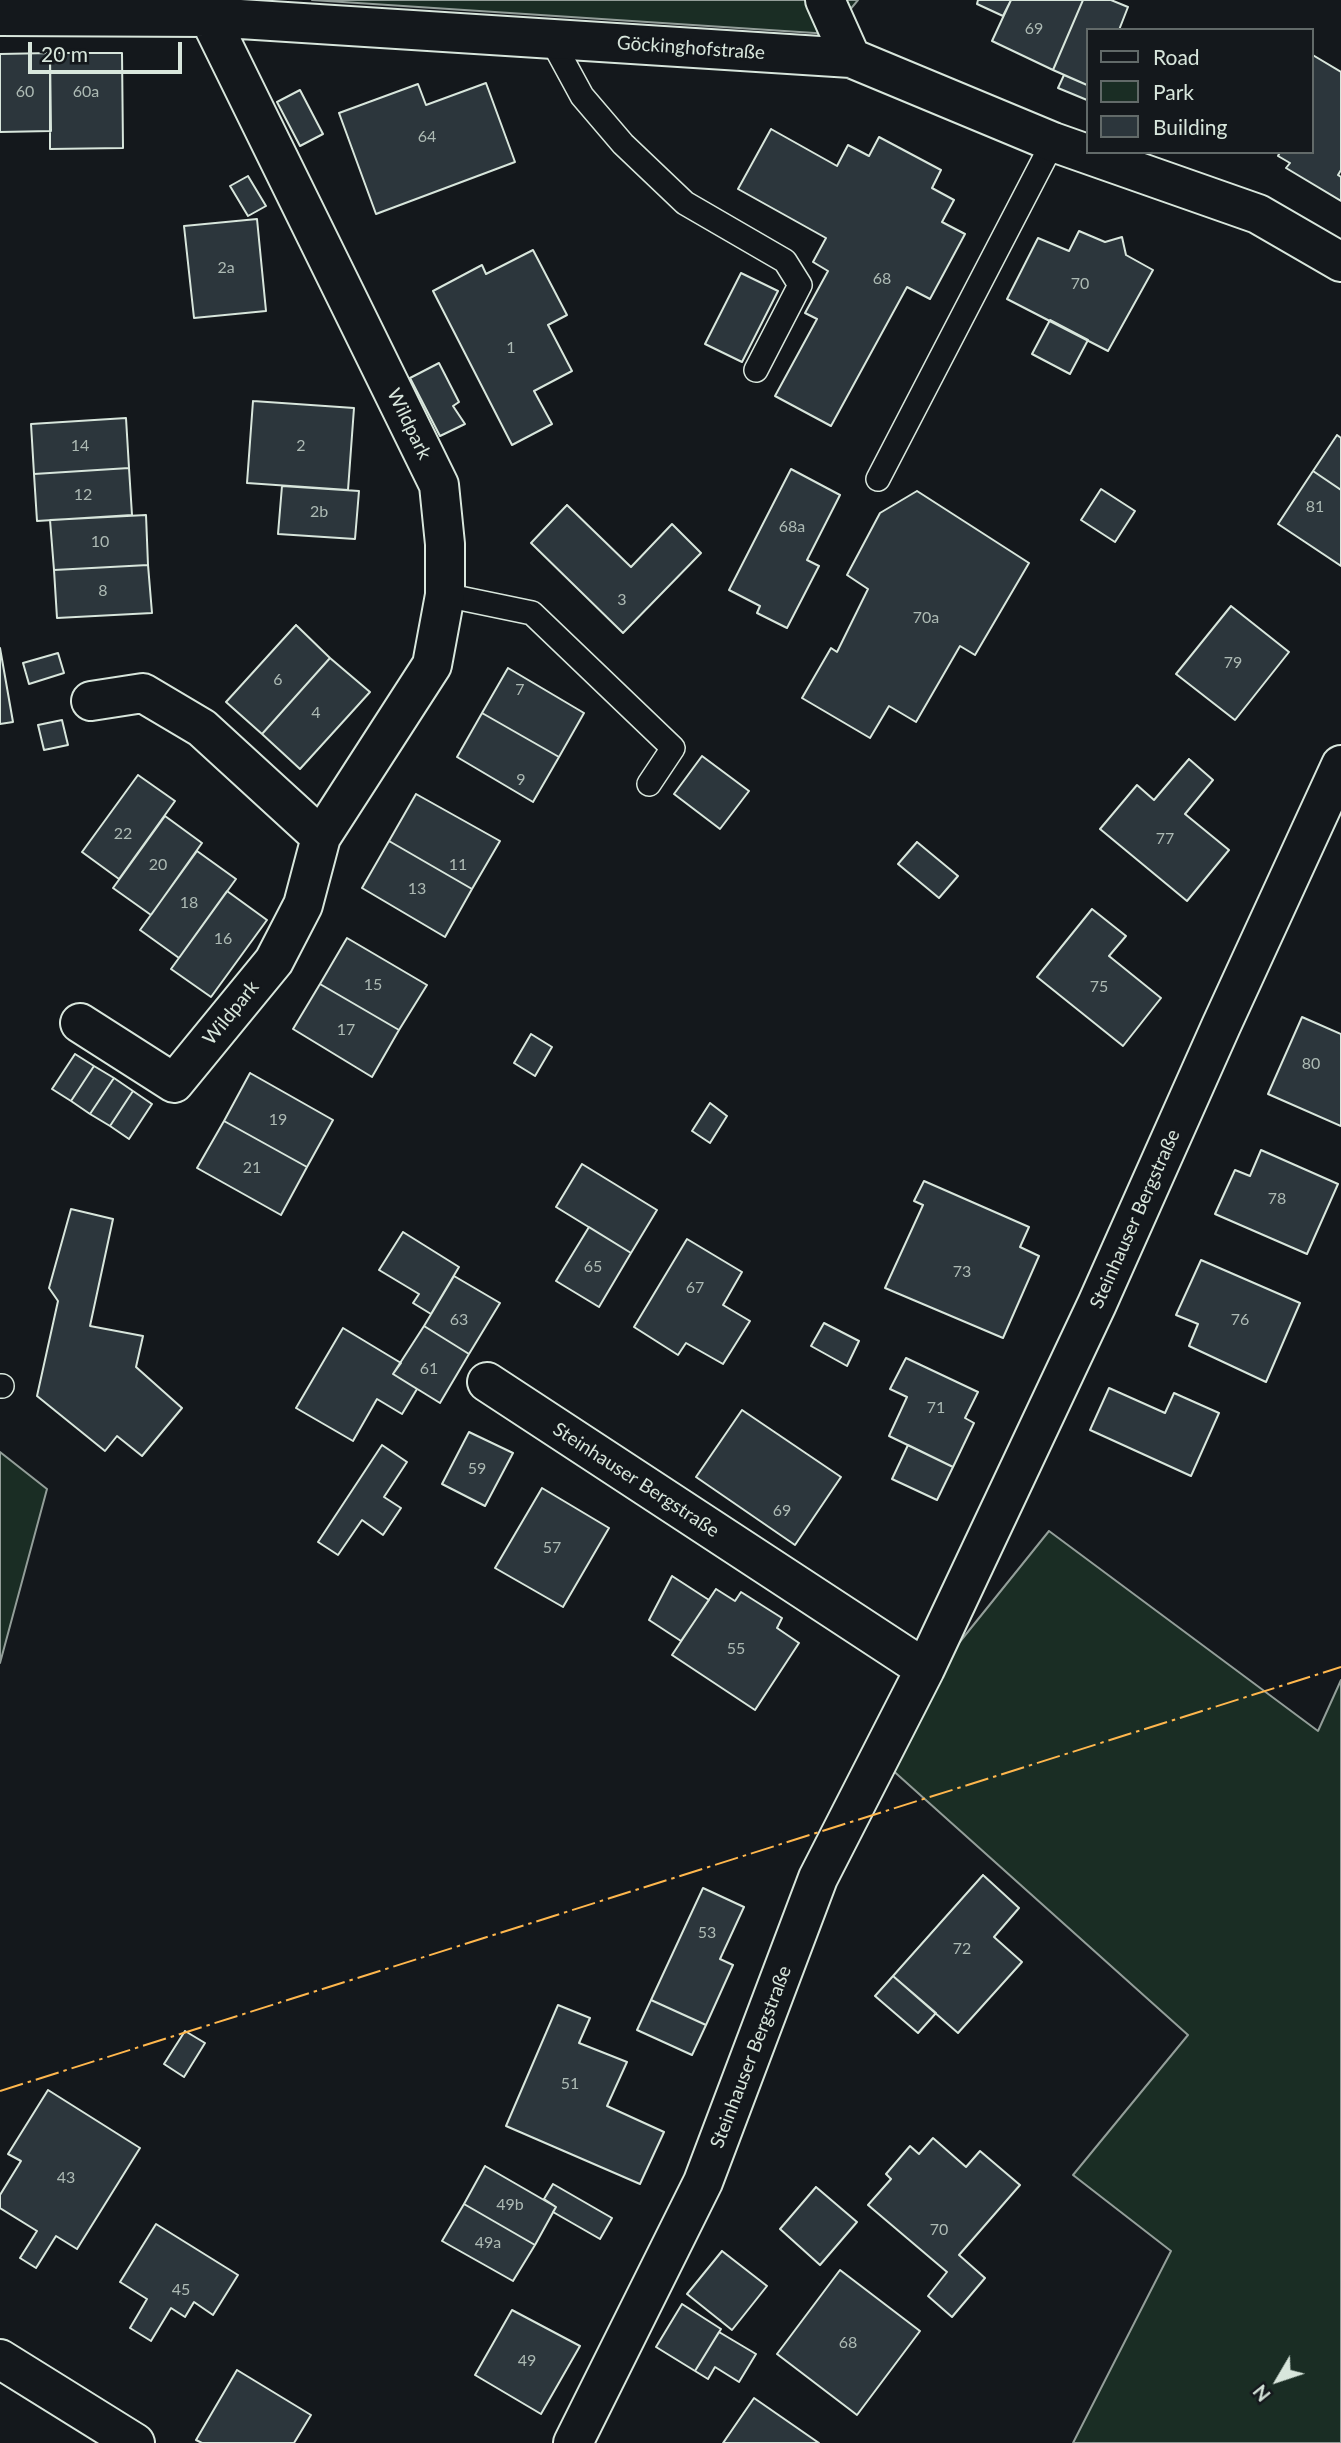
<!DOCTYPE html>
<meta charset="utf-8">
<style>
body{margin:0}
#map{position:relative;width:1341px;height:2443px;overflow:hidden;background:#14181c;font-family:Lato,sans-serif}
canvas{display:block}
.legend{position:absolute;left:1086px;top:28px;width:228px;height:126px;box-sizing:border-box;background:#14181c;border:2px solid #626a69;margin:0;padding:9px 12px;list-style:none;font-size:21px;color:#d8e6dc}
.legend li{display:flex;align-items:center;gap:14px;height:35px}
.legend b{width:35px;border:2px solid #626a69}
.north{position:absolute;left:1243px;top:2345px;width:70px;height:70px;-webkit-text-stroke:5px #14181c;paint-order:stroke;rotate:231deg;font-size:19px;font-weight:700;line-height:28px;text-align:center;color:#d8e6dc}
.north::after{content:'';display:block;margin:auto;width:24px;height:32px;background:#d8e6dc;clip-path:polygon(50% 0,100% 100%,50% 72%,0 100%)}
.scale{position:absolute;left:28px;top:42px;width:154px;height:32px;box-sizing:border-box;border:4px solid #d8e6dc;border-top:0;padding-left:9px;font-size:21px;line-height:24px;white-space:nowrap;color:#d8e6dc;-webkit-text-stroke:5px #14181c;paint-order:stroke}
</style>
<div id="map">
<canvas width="1341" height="2443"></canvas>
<ul class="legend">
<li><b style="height:9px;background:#14181c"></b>Road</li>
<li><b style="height:19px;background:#1a2d24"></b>Park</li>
<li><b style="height:19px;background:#2c363c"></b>Building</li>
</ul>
<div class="north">N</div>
<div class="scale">20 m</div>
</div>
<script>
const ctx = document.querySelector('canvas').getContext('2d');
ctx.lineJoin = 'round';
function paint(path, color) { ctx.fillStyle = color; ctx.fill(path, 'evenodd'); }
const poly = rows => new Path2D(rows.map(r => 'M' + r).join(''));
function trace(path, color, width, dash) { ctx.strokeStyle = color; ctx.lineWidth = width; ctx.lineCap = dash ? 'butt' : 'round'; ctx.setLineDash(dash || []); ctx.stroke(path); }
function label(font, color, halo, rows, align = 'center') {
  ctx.font = font + ' Lato,sans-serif'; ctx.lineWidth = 5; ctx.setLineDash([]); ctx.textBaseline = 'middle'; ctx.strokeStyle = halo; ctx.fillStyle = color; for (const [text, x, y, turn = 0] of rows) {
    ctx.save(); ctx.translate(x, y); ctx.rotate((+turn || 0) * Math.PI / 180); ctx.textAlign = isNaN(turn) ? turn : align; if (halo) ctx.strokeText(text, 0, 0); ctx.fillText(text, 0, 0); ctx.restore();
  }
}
const green = poly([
 [312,0,858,0,830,34,312,0],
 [0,1452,47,1489,0,1663,0,1452],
 [1049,1531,1318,1731,1341,1680,1341,2443,1073,2443,1171,2251,1073,2175,1188,2035,889,1767,934,1674,1049,1531]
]);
paint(green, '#1a2d24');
trace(green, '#939e99', 2);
const building = poly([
 [978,0,1011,0,1003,16,977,4,978,0],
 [1011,0,1083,0,1053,70,992,41,1011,0],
 [1083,0,1111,0,1128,7,1119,30,1087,30,1087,85,1053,70,1083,0],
 [50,53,122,53,123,148,50,149,50,53],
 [50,53,51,131,0,132,0,54,50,53],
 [1311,54,1341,72,1341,170,1338,175,1341,177,1341,201,1286,168,1290,163,1278,156,1280,152,1311,152,1311,54],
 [1064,75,1087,85,1087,100,1058,88,1064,75],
 [486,83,515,162,376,214,339,113,418,84,426,105,486,83],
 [300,90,323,134,300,146,277,102,300,90],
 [771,129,837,166,848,145,869,156,879,137,941,170,932,188,954,200,942,222,965,234,930,299,907,287,831,426,775,396,817,319,805,313,828,271,813,262,826,238,738,189,771,129],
 [248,176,266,206,248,216,230,186,248,176],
 [257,219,266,311,194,318,184,226,257,219],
 [1079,231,1105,242,1122,237,1126,255,1153,270,1108,351,1007,299,1038,238,1069,251,1079,231],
 [533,250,567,315,548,325,572,371,534,391,552,424,512,445,433,291,482,265,486,274,533,250],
 [741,273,778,291,742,362,705,344,741,273],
 [1050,320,1088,340,1070,374,1032,354,1050,320],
 [439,363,459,402,453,406,465,424,440,436,410,378,439,363],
 [253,401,354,408,348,490,247,483,253,401],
 [126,418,129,468,34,474,31,424,126,418],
 [1337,435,1341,438,1341,490,1313,471,1337,435],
 [129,468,132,515,37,521,34,474,129,468],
 [791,469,840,495,807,560,819,566,787,628,757,613,760,606,729,590,791,469],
 [1313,471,1341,490,1341,566,1278,524,1313,471],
 [282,486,359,491,355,539,278,534,282,486],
 [1101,489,1135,511,1115,542,1081,520,1101,489],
 [917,491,1029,563,975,655,960,646,916,722,889,706,870,738,802,698,831,648,837,652,868,589,847,575,880,513,917,491],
 [567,505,631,567,672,524,701,553,623,633,531,543,567,505],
 [146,515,148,565,54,570,50,520,146,515],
 [148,565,152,613,57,618,54,570,148,565],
 [1231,606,1289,652,1235,720,1176,674,1231,606],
 [296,625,330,658,262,734,226,702,296,625],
 [0,648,13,722,0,724,0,648],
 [58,653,64,673,29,684,23,663,58,653],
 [330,658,370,692,300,769,262,734,330,658],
 [508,668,584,713,559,757,482,713,508,668],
 [482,713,559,757,533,802,457,757,482,713],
 [62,720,68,745,44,750,38,725,62,720],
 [702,756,749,791,720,829,674,794,702,756],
 [1189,759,1213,780,1185,814,1229,850,1187,901,1100,829,1137,785,1154,800,1189,759],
 [138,775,175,801,119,879,82,852,138,775],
 [416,794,500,841,472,889,389,841,416,794],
 [165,816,202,843,151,915,113,888,165,816],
 [389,841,472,889,445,937,362,888,389,841],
 [917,842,958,876,939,898,898,864,917,842],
 [197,851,236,879,179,958,140,930,197,851],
 [227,891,267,920,211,997,171,969,227,891],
 [1092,909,1126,936,1109,956,1161,998,1123,1046,1037,977,1092,909],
 [347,938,427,985,399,1030,320,984,347,938],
 [320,984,399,1030,372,1077,293,1029,320,984],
 [1302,1017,1341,1034,1341,1126,1268,1094,1302,1017],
 [531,1034,552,1047,535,1076,514,1063,531,1034],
 [75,1054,94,1066,71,1101,52,1089,75,1054],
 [94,1066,114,1078,90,1114,71,1101,94,1066],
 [250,1073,333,1120,307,1167,224,1121,250,1073],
 [114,1078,133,1091,110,1126,90,1114,114,1078],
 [133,1091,152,1104,129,1139,110,1126,133,1091],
 [710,1103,727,1116,710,1143,692,1131,710,1103],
 [224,1121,307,1167,281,1215,197,1168,224,1121],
 [1261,1150,1338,1184,1307,1254,1215,1214,1235,1170,1250,1176,1261,1150],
 [582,1164,657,1210,631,1253,556,1207,582,1164],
 [924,1181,1029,1227,1020,1247,1039,1256,1003,1338,885,1288,923,1205,914,1201,924,1181],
 [71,1209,113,1219,90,1326,143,1336,136,1367,182,1408,142,1456,117,1436,105,1451,37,1396,58,1301,49,1288,71,1209],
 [589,1227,631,1253,599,1307,556,1281,589,1227],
 [403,1232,459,1267,431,1314,413,1303,419,1294,379,1270,403,1232],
 [687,1239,742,1272,723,1305,750,1321,723,1364,686,1343,678,1355,634,1327,687,1239],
 [1201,1260,1300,1303,1266,1382,1189,1346,1198,1324,1176,1315,1201,1260],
 [454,1276,500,1303,469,1354,424,1326,454,1276],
 [824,1323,859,1341,847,1366,811,1346,824,1323],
 [424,1326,469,1354,440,1403,393,1374,424,1326],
 [343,1328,401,1363,393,1374,417,1389,402,1414,377,1399,353,1441,296,1408,343,1328],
 [906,1358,978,1392,965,1418,974,1423,953,1467,889,1436,907,1397,890,1389,906,1358],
 [1109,1388,1165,1413,1174,1393,1219,1413,1191,1476,1090,1430,1109,1388],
 [742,1410,841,1477,795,1545,696,1477,742,1410],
 [469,1432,513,1453,485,1506,442,1484,469,1432],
 [382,1445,407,1462,384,1497,401,1508,383,1535,362,1520,338,1555,318,1542,382,1445],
 [908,1445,953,1467,937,1500,892,1479,908,1445],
 [542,1488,609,1528,563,1607,495,1568,542,1488],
 [672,1576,709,1600,681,1641,649,1620,672,1576],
 [716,1589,735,1601,741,1592,782,1618,777,1628,799,1643,755,1710,672,1655,716,1589],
 [983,1875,1019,1908,994,1937,1022,1962,958,2033,893,1976,983,1875],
 [703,1888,744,1907,720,1959,733,1965,706,2025,651,2000,703,1888],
 [893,1976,936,2013,918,2033,875,1996,893,1976],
 [651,2000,706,2025,692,2055,637,2030,651,2000],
 [558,2005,590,2018,579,2043,627,2062,607,2106,664,2132,640,2184,506,2126,558,2005],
 [185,2031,205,2043,184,2077,164,2064,185,2031],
 [48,2090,140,2148,77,2249,56,2236,36,2268,20,2258,37,2231,0,2208,0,2195,21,2161,8,2154,48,2090],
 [933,2138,966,2167,980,2151,1020,2185,959,2255,985,2278,952,2317,928,2296,947,2272,868,2205,891,2179,886,2174,910,2146,919,2154,933,2138],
 [485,2166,556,2207,535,2245,464,2204,485,2166],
 [553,2184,612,2218,600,2239,553,2212,556,2207,544,2199,553,2184],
 [816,2187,857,2222,820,2265,780,2229,816,2187],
 [464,2204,535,2245,513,2281,442,2241,464,2204],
 [156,2224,238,2275,213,2315,194,2302,185,2317,171,2308,151,2341,130,2328,147,2299,120,2282,156,2224],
 [722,2251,767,2286,732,2330,687,2294,722,2251],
 [840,2270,920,2331,857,2415,777,2354,840,2270],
 [682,2304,721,2329,695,2371,656,2347,682,2304],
 [512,2310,580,2346,541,2414,475,2375,512,2310],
 [719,2332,756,2354,739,2382,715,2367,708,2379,695,2371,719,2332],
 [237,2370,311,2415,294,2443,202,2443,196,2440,237,2370],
 [754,2398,819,2443,723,2443,754,2398]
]);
paint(building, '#2c363c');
trace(building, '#d8e6dc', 2);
const lane = poly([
 [551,39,582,96,623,144,685,203,785,261,800,285,756,370],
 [878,479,1053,142],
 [445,595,532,613,673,748,649,784],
 [0,1386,2,1386]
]);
const street = poly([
 [825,0,851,58],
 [0,16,209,17,851,58,1053,142,1258,214,1341,262],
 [91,701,143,693,202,728,321,837],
 [80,1023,174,1083,274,961,303,905,321,837,432,665,445,595,445,544,439,485,209,17],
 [487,1382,925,1669],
 [0,2359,135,2443],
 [573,2443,703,2182,818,1878,925,1669,1097,1304,1221,1026,1341,765]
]);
trace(lane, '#d8e6dc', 26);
trace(street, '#d8e6dc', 42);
trace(lane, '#14181c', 23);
trace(street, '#14181c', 38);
trace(poly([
 [0,2091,1341,1667]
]), '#ffb74d', 2, [24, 5, 3.5, 5]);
label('16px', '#adbab4', null, [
 ["69",1034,29],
 ["60",25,92],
 ["60a",86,92],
 ["64",427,137],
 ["2a",226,268],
 ["68",882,279],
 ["70",1080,284],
 ["1",511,348],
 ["14",80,446],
 ["2",301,446],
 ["12",83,495],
 ["81",1315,507],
 ["2b",319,512],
 ["68a",792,527],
 ["10",100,542],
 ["8",103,591],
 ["3",622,600],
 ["70a",926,618],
 ["79",1233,663],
 ["6",278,680],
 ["7",520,690],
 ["4",316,713],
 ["9",521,780],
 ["22",123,834],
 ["77",1165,839],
 ["20",158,865],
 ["11",458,865],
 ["13",417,889],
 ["18",189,903],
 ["16",223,939],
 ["15",373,985],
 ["75",1099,987],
 ["17",346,1030],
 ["80",1311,1064],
 ["19",278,1120],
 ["21",252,1168],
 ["78",1277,1199],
 ["65",593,1267],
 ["73",962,1272],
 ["67",695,1288],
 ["63",459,1320],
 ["76",1240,1320],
 ["61",429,1369],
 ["71",936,1408],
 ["59",477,1469],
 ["69",782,1511],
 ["57",552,1548],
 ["55",736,1649],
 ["53",707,1933],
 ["72",962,1949],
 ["51",570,2084],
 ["43",66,2178],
 ["49b",510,2205],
 ["70",939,2230],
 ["49a",488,2243],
 ["45",181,2290],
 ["68",848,2343],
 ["49",527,2361]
]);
label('19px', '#d8e6dc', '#14181c', [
 ["Göckinghofstraße",691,48,4],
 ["Wildpark",409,424,64],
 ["Wildpark",231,1013,-51],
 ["Steinhauser Bergstraße",1135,1219,-66],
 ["Steinhauser Bergstraße",636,1480,33],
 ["Steinhauser Bergstraße",751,2057,-69]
]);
</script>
